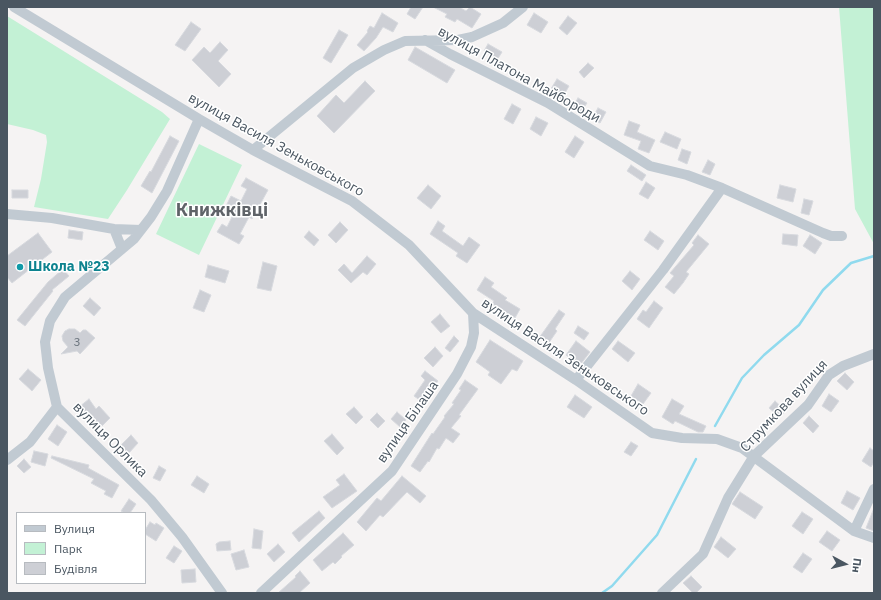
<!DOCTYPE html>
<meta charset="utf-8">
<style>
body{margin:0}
#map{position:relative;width:881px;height:600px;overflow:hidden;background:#f5f3f3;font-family:"IBM Plex Sans",sans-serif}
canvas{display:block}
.frame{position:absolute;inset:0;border:8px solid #4a5661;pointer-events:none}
.legend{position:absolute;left:16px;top:512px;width:130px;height:72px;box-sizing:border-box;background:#fff;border:1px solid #b7bbc0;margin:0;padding:5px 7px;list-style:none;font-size:12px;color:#4a5661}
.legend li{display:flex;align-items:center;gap:8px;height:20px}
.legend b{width:20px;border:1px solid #b7bbc0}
.north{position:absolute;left:825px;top:544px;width:40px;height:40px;-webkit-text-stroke:3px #fff;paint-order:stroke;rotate:97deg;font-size:11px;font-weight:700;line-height:16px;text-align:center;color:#4a5661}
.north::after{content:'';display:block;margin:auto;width:14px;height:18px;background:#4a5661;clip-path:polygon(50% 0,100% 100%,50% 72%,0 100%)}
</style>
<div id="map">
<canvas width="881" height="600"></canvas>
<div class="frame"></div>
<ul class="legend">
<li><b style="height:5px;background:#c1cad2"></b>Вулиця</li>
<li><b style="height:11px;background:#c3f1d5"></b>Парк</li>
<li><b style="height:11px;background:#cdcfd5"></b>Будівля</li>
</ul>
<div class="north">Пн</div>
</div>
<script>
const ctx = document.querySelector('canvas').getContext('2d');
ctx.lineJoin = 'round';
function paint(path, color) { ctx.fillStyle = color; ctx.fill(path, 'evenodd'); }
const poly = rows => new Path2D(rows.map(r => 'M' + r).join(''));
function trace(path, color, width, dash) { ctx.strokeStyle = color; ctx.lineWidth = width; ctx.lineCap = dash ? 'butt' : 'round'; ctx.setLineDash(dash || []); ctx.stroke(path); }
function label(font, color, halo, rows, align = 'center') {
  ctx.font = font + ' "IBM Plex Sans",sans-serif'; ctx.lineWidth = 3; ctx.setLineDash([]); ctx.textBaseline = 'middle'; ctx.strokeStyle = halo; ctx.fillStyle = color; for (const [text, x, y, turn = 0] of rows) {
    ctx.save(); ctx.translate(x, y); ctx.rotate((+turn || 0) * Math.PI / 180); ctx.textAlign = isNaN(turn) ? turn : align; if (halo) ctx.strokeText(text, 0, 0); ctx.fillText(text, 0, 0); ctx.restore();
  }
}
paint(poly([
 [839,7,874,7,874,244,855,209],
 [7,16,162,112,170,119,127,190,108,219,34,207,41,179,47,142,46,135,33,130,7,124],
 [199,144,242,165,199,255,156,234]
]), '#c3f1d5');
trace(poly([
 [715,426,742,378,764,355,799,325,823,290,851,263,874,256],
 [602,593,612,586,657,535,696,459]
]), '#90daee', 2.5);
const building = poly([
 [411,7,423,7,415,19,407,14,411,7],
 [433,7,459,7,466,11,470,7,481,14,472,28,457,19,455,22,445,17,447,14,433,7],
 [382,13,398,23,393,32,383,27,376,38,364,51,357,45,368,32,367,31,370,26,374,28,382,13],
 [534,13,548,22,541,33,527,25,534,13],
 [568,16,577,23,567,35,559,28,568,16],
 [191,22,201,29,185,51,175,45,191,22],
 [339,30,348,35,331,63,323,58,339,30],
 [220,42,228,50,218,61,231,74,219,87,192,60,204,47,210,53,220,42],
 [488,44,502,52,497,60,484,51,488,44],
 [415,47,455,70,447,83,408,60,415,47],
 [588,63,594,68,584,78,579,72,588,63],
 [557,79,569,86,561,100,549,92,557,79],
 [365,81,375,91,334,133,317,116,336,95,344,103,365,81],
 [578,98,587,103,581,112,573,107,578,98],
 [512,104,521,109,513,124,504,119,512,104],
 [598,108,606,112,600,123,592,119,598,108],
 [536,117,548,123,541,136,530,129,536,117],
 [629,121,640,125,637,132,655,140,649,153,638,149,641,141,624,135,629,121],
 [665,132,681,139,677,149,660,142,665,132],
 [170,136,179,141,152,193,141,186,150,171,151,172,170,136],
 [575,136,584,142,574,158,565,152,575,136],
 [682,149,691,152,687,164,678,160,682,149],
 [708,160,715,164,710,175,702,172,708,160],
 [631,165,646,175,642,181,627,171,631,165],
 [246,178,268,190,252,219,249,217,240,234,244,236,239,244,217,232,222,224,227,227,233,215,224,210,231,196,241,201,247,189,241,186,246,178],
 [646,182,655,188,648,199,639,194,646,182],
 [428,185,441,196,431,209,417,198,428,185],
 [780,185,796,189,793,202,777,198,780,185],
 [12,190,28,190,28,198,12,198,12,190],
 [804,199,813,201,809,215,801,213,804,199],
 [438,221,445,226,442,231,463,246,469,237,480,245,467,263,456,256,458,253,430,234,438,221],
 [340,222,348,230,336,243,328,235,340,222],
 [69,230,83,232,82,240,68,238,69,230],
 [309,231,319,240,314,246,304,237,309,231],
 [650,231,664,241,658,250,644,240,650,231],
 [38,233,52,252,12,283,7,277,7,256,38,233],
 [783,234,798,235,797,246,782,244,783,234],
 [698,235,709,244,686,272,689,274,683,283,674,294,665,287,674,276,670,273,694,245,692,243,698,235],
 [810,235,822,243,815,254,803,246,810,235],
 [367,256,376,264,367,275,363,272,351,283,338,270,344,264,352,273,367,256],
 [263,262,277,266,271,291,257,288,263,262],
 [208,265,229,271,225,283,205,277,208,265],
 [63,269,69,276,52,290,53,291,25,326,17,320,48,282,63,269],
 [630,271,640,279,632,290,622,281,630,271],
 [485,277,494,283,491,287,507,298,505,300,520,309,515,318,492,304,494,301,477,290,485,277],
 [200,290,211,295,204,312,193,308,200,290],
 [90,298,101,308,94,316,83,306,90,298],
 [654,301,663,308,649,328,637,319,643,310,646,312,654,301],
 [559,310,565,314,555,329,557,331,548,344,539,338,559,310],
 [440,314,450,326,441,333,431,322,440,314],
 [578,326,589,333,584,340,574,333,578,326],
 [69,329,75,329,80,333,83,330,86,330,95,338,80,354,77,351,61,354,68,347,63,341,62,336,65,331,69,329],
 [454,336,459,341,450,352,445,348,454,336],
 [490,340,523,361,517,371,512,369,501,384,488,375,490,372,476,362,490,340],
 [576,341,590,352,580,365,566,355,576,341],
 [618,341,635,353,628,362,612,349,618,341],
 [435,347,443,356,433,367,424,358,435,347],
 [28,369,41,380,32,391,19,379,28,369],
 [425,371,438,381,434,386,432,385,421,401,414,396,425,380,421,376,425,371],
 [845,373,854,382,847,390,837,381,845,373],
 [465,380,478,389,459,415,461,416,451,428,460,434,453,443,446,438,439,449,437,448,429,462,428,461,420,472,411,466,432,433,433,434,445,417,444,416,454,404,452,403,461,390,459,389,465,380],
 [638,384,651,393,643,404,631,396,638,384],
 [829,394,839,401,831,412,822,406,829,394],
 [575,395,592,407,584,418,567,407,575,395],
 [89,399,96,409,99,406,110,418,100,428,79,407,89,399],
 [672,399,684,406,679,414,706,426,703,432,698,432,675,421,673,424,662,417,672,399],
 [775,401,786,411,780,417,769,408,775,401],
 [354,407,363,417,356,424,346,414,354,407],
 [397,412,406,420,400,427,391,419,397,412],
 [377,413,385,421,378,428,370,420,377,413],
 [809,416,819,426,813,433,803,423,809,416],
 [57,425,67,432,58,446,48,439,57,425],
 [332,434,344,448,337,455,324,441,332,434],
 [131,435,138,443,128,454,120,446,131,435],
 [631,442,638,446,631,456,624,452,631,442],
 [870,448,874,451,874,462,871,467,862,461,870,448],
 [34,451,48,454,45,466,31,462,34,451],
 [52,456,89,465,88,468,119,485,112,498,104,494,106,491,91,483,94,479,51,458,52,456],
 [24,459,31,467,24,473,17,466,24,459],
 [159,466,166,470,160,481,153,478,159,466],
 [344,474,357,491,332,508,323,497,340,485,336,480,344,474],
 [197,476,209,484,204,493,191,485,197,476],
 [402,476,426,496,420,503,407,492,383,517,380,515,366,531,357,522,377,498,381,501,402,476],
 [847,491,860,498,853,510,841,503,847,491],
 [740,492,763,507,755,519,732,504,740,492],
 [129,499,136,504,130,513,124,513,121,511,129,499],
 [874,508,874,531,866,528,874,508],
 [319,511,325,518,299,542,292,533,319,511],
 [802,512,813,519,803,534,792,526,802,512],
 [150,522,155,525,156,523,164,528,156,541,145,534,145,530,150,522],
 [254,529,263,531,261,549,252,548,254,529],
 [827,531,840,540,832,551,819,542,827,531],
 [343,533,354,545,341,556,342,557,335,564,333,562,322,571,313,560,343,533],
 [721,537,736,549,728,558,714,547,721,537],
 [230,541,231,550,217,551,216,544,219,542,230,541],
 [278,544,285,552,274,562,267,554,278,544],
 [174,546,182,551,174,563,166,558,174,546],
 [244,550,249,567,236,570,231,554,244,550],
 [803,553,812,559,802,573,793,567,803,553],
 [195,569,196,582,182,583,181,570,195,569],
 [300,571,310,583,299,593,278,593,296,577,295,576,300,571],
 [691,576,702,587,696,593,693,593,683,583,691,576]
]);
paint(building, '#cdcfd5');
trace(building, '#d7d9de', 1);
trace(poly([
 [14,7,199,119,253,150,352,201,409,245,473,313,576,380,652,433,682,438,717,439,742,448,854,531,874,538],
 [425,40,450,54,548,103,650,166,687,175,722,188,823,233,831,236,842,236],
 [199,119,167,191,151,217,134,239,65,297,50,321,45,342,48,368,57,407,151,500,182,537,222,593],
 [253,150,353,68,384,50,405,41,458,40,472,37,503,23,523,7],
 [7,214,52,218,114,229,141,230],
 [114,229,122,249],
 [576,380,663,270,722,188],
 [7,460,30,442,57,407],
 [854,531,874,489],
 [261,593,392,471,457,374,471,347,474,333,473,313],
 [662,593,703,554,728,498,754,456,808,405,829,375,843,366,874,354]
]), '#c1cad2', 10);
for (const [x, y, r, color] of [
 [20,267,4,"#0f9aa8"]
]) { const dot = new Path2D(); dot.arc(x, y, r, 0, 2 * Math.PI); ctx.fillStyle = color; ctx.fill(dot); trace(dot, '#fff', 1.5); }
label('12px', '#6b747e', null, [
 ["3",77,343]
]);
label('14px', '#4a5661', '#fff', [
 ["вулиця Платона Майбороди",519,75,29],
 ["вулиця Василя Зеньковського",276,145,29],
 ["вулиця Василя Зеньковського",565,357,34],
 ["Струмкова вулиця",784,406,-47],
 ["вулиця Білаша",408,422,-55],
 ["вулиця Орлика",110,440,45]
]);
label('bold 14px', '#0d838f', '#fff', [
 ["Школа №23",28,267]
], 'left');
label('bold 18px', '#5f6368', '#fff', [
 ["Книжківці",222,211]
]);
</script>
